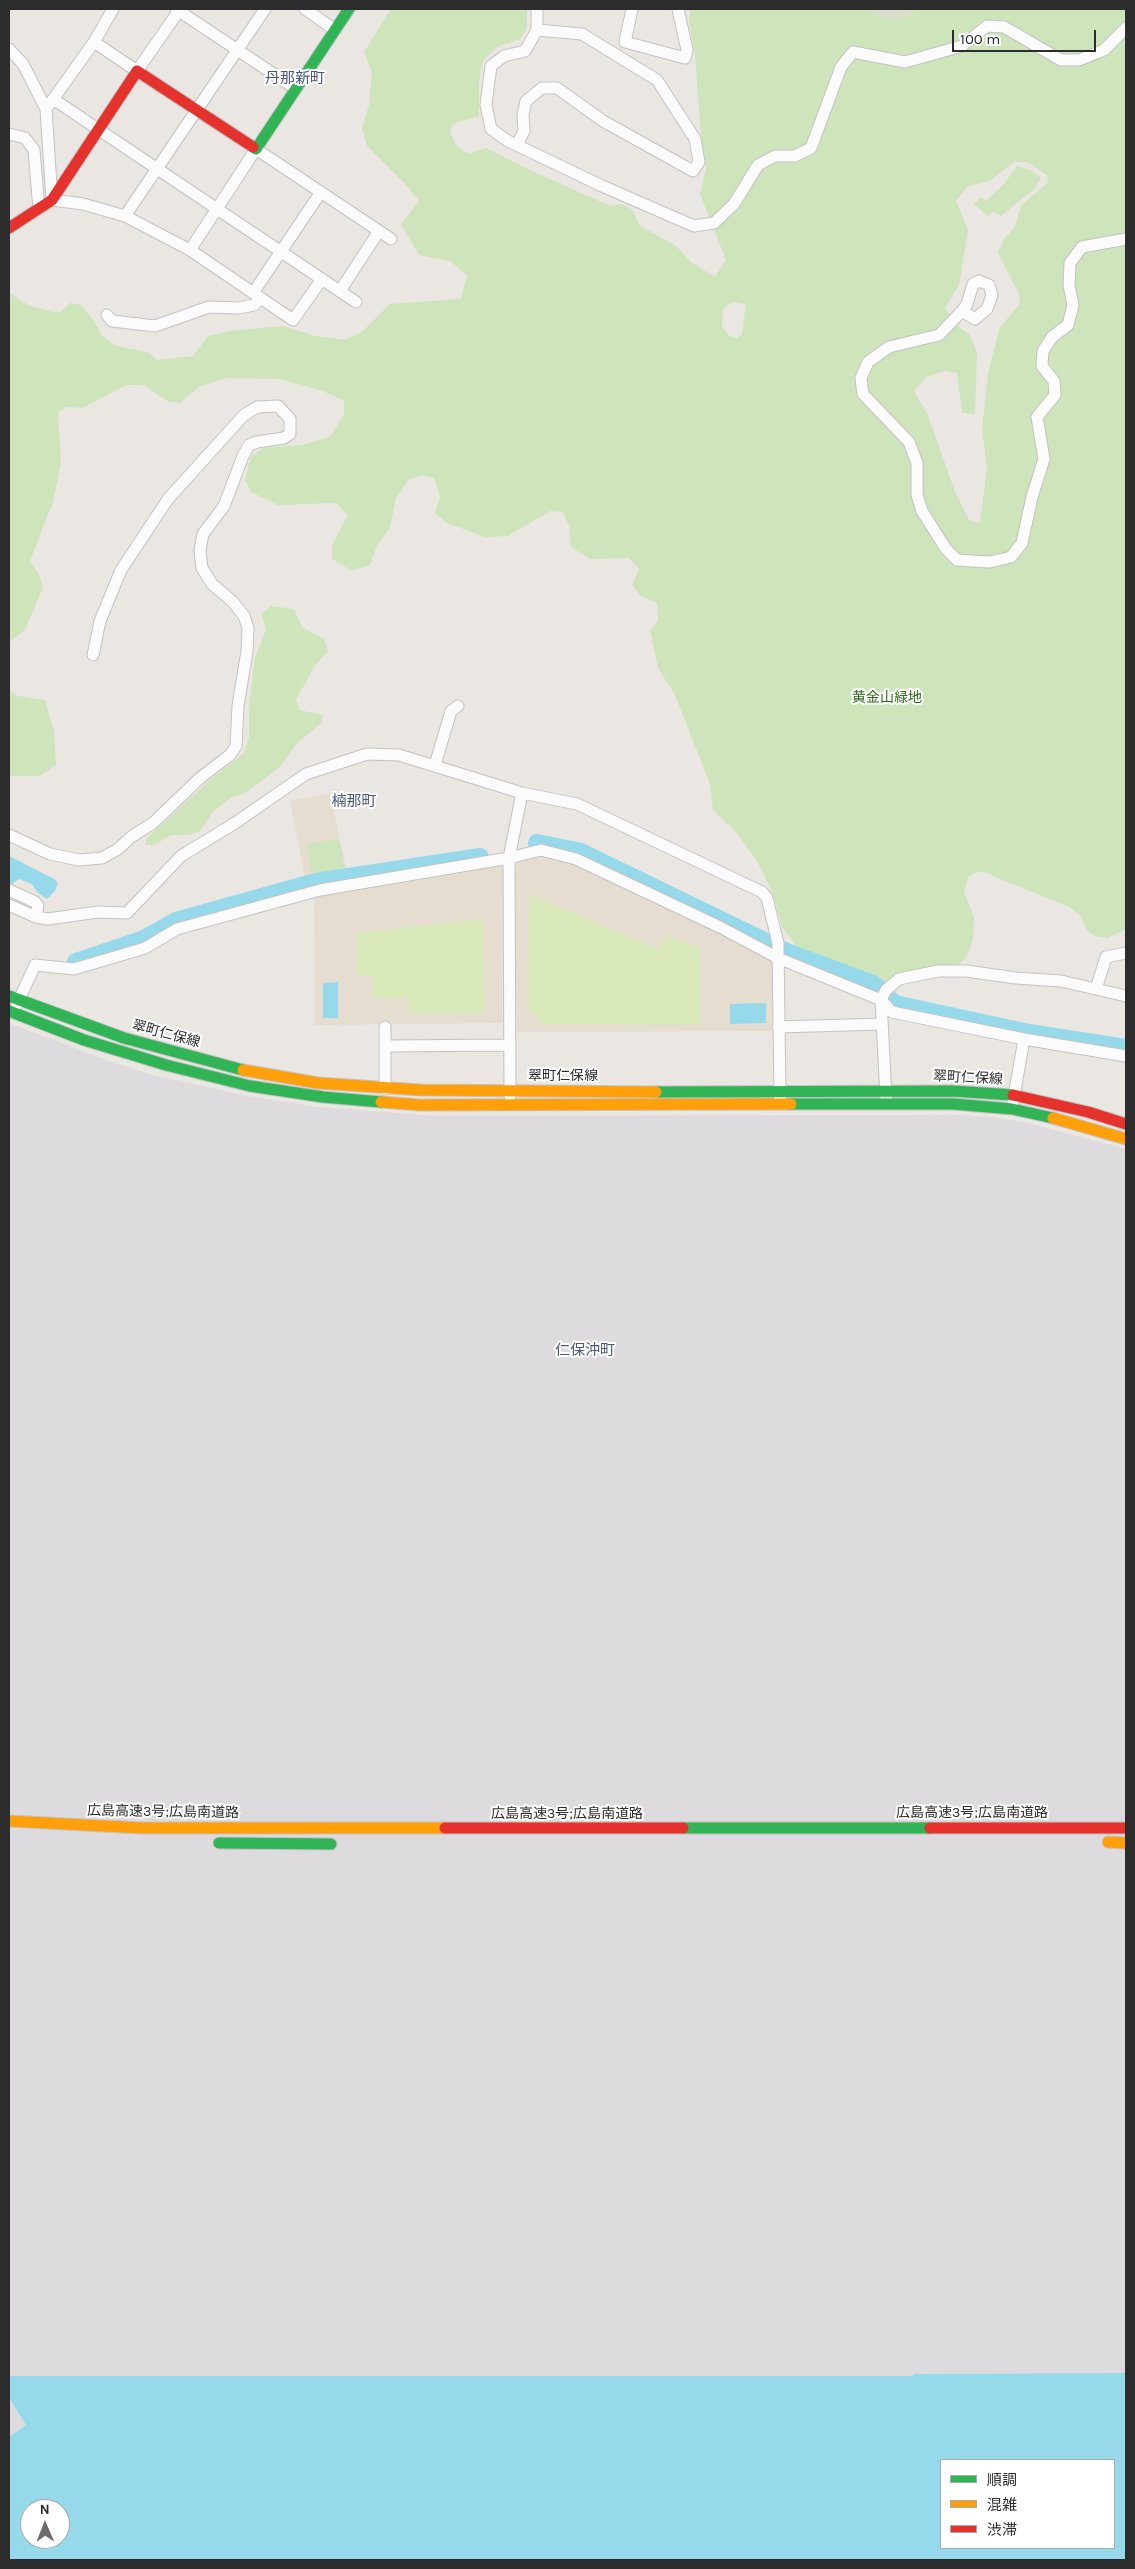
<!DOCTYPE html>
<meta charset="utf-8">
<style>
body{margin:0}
#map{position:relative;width:1135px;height:2569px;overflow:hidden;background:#eae6e2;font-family:Karla,"Noto Sans JP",sans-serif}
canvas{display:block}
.frame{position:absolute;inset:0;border:10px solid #2c2c2c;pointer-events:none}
.legend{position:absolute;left:940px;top:2459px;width:175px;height:90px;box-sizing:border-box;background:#fff;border:1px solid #ababab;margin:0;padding:6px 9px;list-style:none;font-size:15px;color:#2c2c2c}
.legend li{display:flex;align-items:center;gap:10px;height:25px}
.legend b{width:25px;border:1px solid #ababab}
.north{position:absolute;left:20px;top:2499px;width:50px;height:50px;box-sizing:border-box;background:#fff;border:1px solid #ababab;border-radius:50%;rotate:359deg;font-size:14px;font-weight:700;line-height:20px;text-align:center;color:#2c2c2c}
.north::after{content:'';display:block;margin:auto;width:18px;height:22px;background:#6e6d6c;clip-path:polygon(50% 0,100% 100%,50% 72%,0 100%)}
.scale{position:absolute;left:952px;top:30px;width:144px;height:22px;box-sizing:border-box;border:2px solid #2c2c2c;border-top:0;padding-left:6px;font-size:15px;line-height:18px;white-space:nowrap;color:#2c2c2c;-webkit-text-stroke:4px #fff;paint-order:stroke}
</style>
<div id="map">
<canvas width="1135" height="2569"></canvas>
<div class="frame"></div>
<ul class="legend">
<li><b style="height:6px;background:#30b455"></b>順調</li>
<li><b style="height:6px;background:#ff9f0a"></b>混雑</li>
<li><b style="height:6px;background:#e5322d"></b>渋滞</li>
</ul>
<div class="north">N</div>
<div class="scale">100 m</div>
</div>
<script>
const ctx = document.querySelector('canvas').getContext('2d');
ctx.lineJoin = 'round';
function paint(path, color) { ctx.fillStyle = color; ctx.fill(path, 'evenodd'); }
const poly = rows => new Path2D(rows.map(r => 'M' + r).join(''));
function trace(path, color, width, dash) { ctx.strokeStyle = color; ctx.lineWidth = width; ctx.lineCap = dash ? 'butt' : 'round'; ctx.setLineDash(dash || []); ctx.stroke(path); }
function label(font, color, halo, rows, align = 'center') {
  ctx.font = font + ' Karla,"Noto Sans JP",sans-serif'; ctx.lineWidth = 4; ctx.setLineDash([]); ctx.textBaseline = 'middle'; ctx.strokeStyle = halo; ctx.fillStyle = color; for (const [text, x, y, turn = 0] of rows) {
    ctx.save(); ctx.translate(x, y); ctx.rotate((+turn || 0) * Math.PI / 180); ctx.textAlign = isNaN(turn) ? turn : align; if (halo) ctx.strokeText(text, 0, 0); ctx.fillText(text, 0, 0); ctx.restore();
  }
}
paint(poly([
 [9,1023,109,1061,153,1075,248,1096,317,1107,436,1116,955,1115,992,1117,1028,1123,1126,1149,1126,2373,914,2374,912,2376,9,2376],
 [9,2398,26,2425,9,2437]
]), '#dddbdd');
paint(poly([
 [330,794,347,872,305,878,290,801],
 [537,854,574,862,772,957,773,1031,517,1032,515,867,518,860],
 [499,864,503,867,502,1023,315,1025,314,897]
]), '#e4ddd0');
paint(poly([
 [391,9,527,9,527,28,520,39,497,47,482,62,479,82,479,116,453,124,450,131,456,146,469,154,486,148,517,164,610,206,621,204,633,210,639,225,676,246,691,262,715,277,726,260,700,194,706,168,701,136,695,56,689,22,690,9,871,9,877,15,908,17,917,9,1126,9,1126,929,1108,938,1095,936,1087,930,1080,915,1067,906,981,871,969,876,964,891,974,917,973,940,966,958,955,967,896,978,881,988,871,981,830,968,799,951,782,926,771,889,757,861,736,832,713,810,710,784,675,695,658,668,650,630,658,621,657,603,641,596,632,585,639,569,629,558,590,559,571,547,569,526,563,512,550,511,508,536,485,537,447,523,435,513,440,497,434,478,422,475,409,479,396,498,390,528,377,545,370,565,352,571,332,559,332,545,348,515,336,503,278,505,251,492,245,480,251,456,263,448,303,445,331,436,344,414,344,401,323,391,280,379,226,378,199,387,180,403,169,402,143,385,126,385,83,408,67,407,58,413,61,462,53,502,30,561,39,575,43,587,25,630,9,642,9,293,30,306,59,313,70,303,81,305,95,322,102,336,116,346,148,352,157,360,193,356,208,336,230,331,283,326,315,336,345,340,363,331,390,304,461,299,467,275,450,261,419,255,401,224,419,201,407,186,367,146,362,128,369,105,372,72,364,52],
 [1014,162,1027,162,1047,175,1048,183,1021,205,1015,227,1004,239,998,253,1019,294,1020,304,1000,327,988,373,982,429,987,468,980,523,969,520,955,492,928,415,914,391,926,377,945,371,957,373,962,413,975,414,977,352,969,334,961,329,945,308,959,285,968,230,956,201,967,187,991,180],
 [733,302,746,304,742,334,737,338,729,336,722,327,723,309],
 [1017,166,1030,170,1041,178,1035,188,1001,216,993,211,989,217,974,204,981,197,986,201,1004,184],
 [271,606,294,609,302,627,324,639,328,652,315,665,296,700,299,710,323,715,321,723,297,743,280,767,244,794,232,797,213,812,200,831,189,835,171,835,154,845,146,845,146,839,209,781,244,753,249,738,249,706,255,658,266,630,262,614],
 [9,690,18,696,45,700,54,732,56,765,39,776,9,776],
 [333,839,334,841,339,840,345,870,312,873,307,845]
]), '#cee4bb');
paint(poly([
 [871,9,917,9,908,17,895,21,877,15]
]), '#d7dec9');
paint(poly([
 [529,894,659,949,666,935,700,949,700,1025,543,1024,529,1011],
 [483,919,485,1013,408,1013,408,998,373,998,373,976,357,975,356,933]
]), '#d9e8b9');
paint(poly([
 [9,856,54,879,58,883,55,891,47,899,37,892,32,884,19,879,9,886],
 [338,982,338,1018,323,1018,323,983],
 [766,1003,766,1023,730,1024,730,1004],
 [1126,2373,1126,2560,9,2560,9,2437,26,2425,9,2398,9,2376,912,2376,914,2374],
 [941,2460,1114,2460,1114,2548,941,2548],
 [30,2509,60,2509,60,2539,30,2539]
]), '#96d9ea');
trace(poly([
 [537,843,581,852,789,953,873,984,895,1004,1029,1033,1126,1048],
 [76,962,144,939,176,921,316,882,480,857]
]), '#96d9ea', 18);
const street = poly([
 [176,9,296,89],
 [305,9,335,30],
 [537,9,537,30,525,51,504,56,491,66,486,105,491,129,508,141,602,186,694,226,714,223,734,204,758,165,775,156,795,156,811,148,841,67,853,52,905,62,962,46,987,26,1004,27,1061,60,1079,60,1104,50,1126,28],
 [632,9,625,42,685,58,687,50,678,9],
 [94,42,137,71,180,9],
 [9,49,23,64,46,109,52,200,83,204,125,216,190,250,293,320,322,279],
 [53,99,356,302],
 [49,105,94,42,113,9],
 [9,134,25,138,34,150,39,209],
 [517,145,524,131,523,115,526,101,542,88,557,88,603,121,693,171,699,162,695,139,657,80,582,34,537,30],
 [125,216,265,9],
 [190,250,256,149,391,239],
 [979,281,989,285,992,295,987,309,975,319,962,311,967,304,973,284,979,281],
 [340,291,379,231],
 [253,293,321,192],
 [962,311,939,335,889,347,868,362,861,378,863,394,909,442,917,463,917,495,922,511,946,549,957,560,990,562,1011,557,1022,543,1032,497,1044,459,1037,417,1055,395,1054,381,1042,366,1043,351,1052,337,1068,325,1073,305,1069,285,1070,263,1082,247,1126,239],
 [107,315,112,321,155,326,209,307,239,308,254,305,261,298],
 [435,765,451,711,458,706],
 [9,835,50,854,79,860,102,858,118,849,131,837,153,823,200,778,230,755,236,746,238,706,247,651,248,628,244,616,233,602,212,584,202,568,200,550,203,534,224,506,243,456,249,445,257,442,284,438,290,434,290,419,278,406,257,407,244,415,168,499,121,570,100,621,93,655],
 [9,890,35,902,38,906,36,917],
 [9,905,36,917,48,919,98,912,127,913,181,856,235,823,306,774,367,754,399,755,522,793,577,804,762,892,767,898,778,943,780,1099],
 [1096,989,1106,957,1126,953],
 [17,1004,35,965,74,969,145,948,177,929,320,890,509,858,541,850,576,859,722,928,778,958,881,1000,892,1012,1024,1039,1126,1056],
 [385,1027,385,1089],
 [778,1027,882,1024],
 [385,1046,510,1045],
 [510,1096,509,858,522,793],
 [886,1097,881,1000,886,990,899,979,938,971,966,971,1016,978,1061,981,1126,996],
 [1013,1102,1024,1039]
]);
const fast = poly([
 [253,147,256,149,349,9],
 [9,996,124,1038,243,1070],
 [9,1011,84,1040,166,1065,250,1086,323,1097,381,1102],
 [656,1092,953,1091,1013,1095],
 [791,1104,953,1104,1012,1109,1053,1118],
 [683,1828,930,1828],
 [219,1843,331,1844]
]);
const slow = poly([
 [243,1070,318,1083,420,1090,656,1092],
 [381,1102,420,1105,791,1104],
 [1053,1118,1126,1139],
 [9,1821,142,1828,445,1828],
 [1108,1842,1126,1843]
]);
const jam = poly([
 [9,228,52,200,137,71,253,147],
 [1013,1095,1088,1112,1126,1124],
 [445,1828,683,1828],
 [930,1828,1126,1828]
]);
trace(street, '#c3c2c3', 13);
trace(fast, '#c3c2c3', 13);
trace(slow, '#c3c2c3', 13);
trace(jam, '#c3c2c3', 13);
trace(street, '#fcfbfb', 11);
trace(fast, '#30b455', 11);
trace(slow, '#ff9f0a', 11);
trace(jam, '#e5322d', 11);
label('14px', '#2f691b', '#fff', [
 ["黄金山緑地",887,698]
]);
label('14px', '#2c2c2c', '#fff', [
 ["翠町仁保線",166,1034,15],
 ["翠町仁保線",563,1076],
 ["翠町仁保線",968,1078,3],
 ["広島高速3号;広島南道路",163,1812,1],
 ["広島高速3号;広島南道路",972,1813],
 ["広島高速3号;広島南道路",567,1814]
]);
label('15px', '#4c577c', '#fff', [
 ["丹那新町",295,79],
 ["楠那町",354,802],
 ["仁保沖町",585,1351]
]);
</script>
